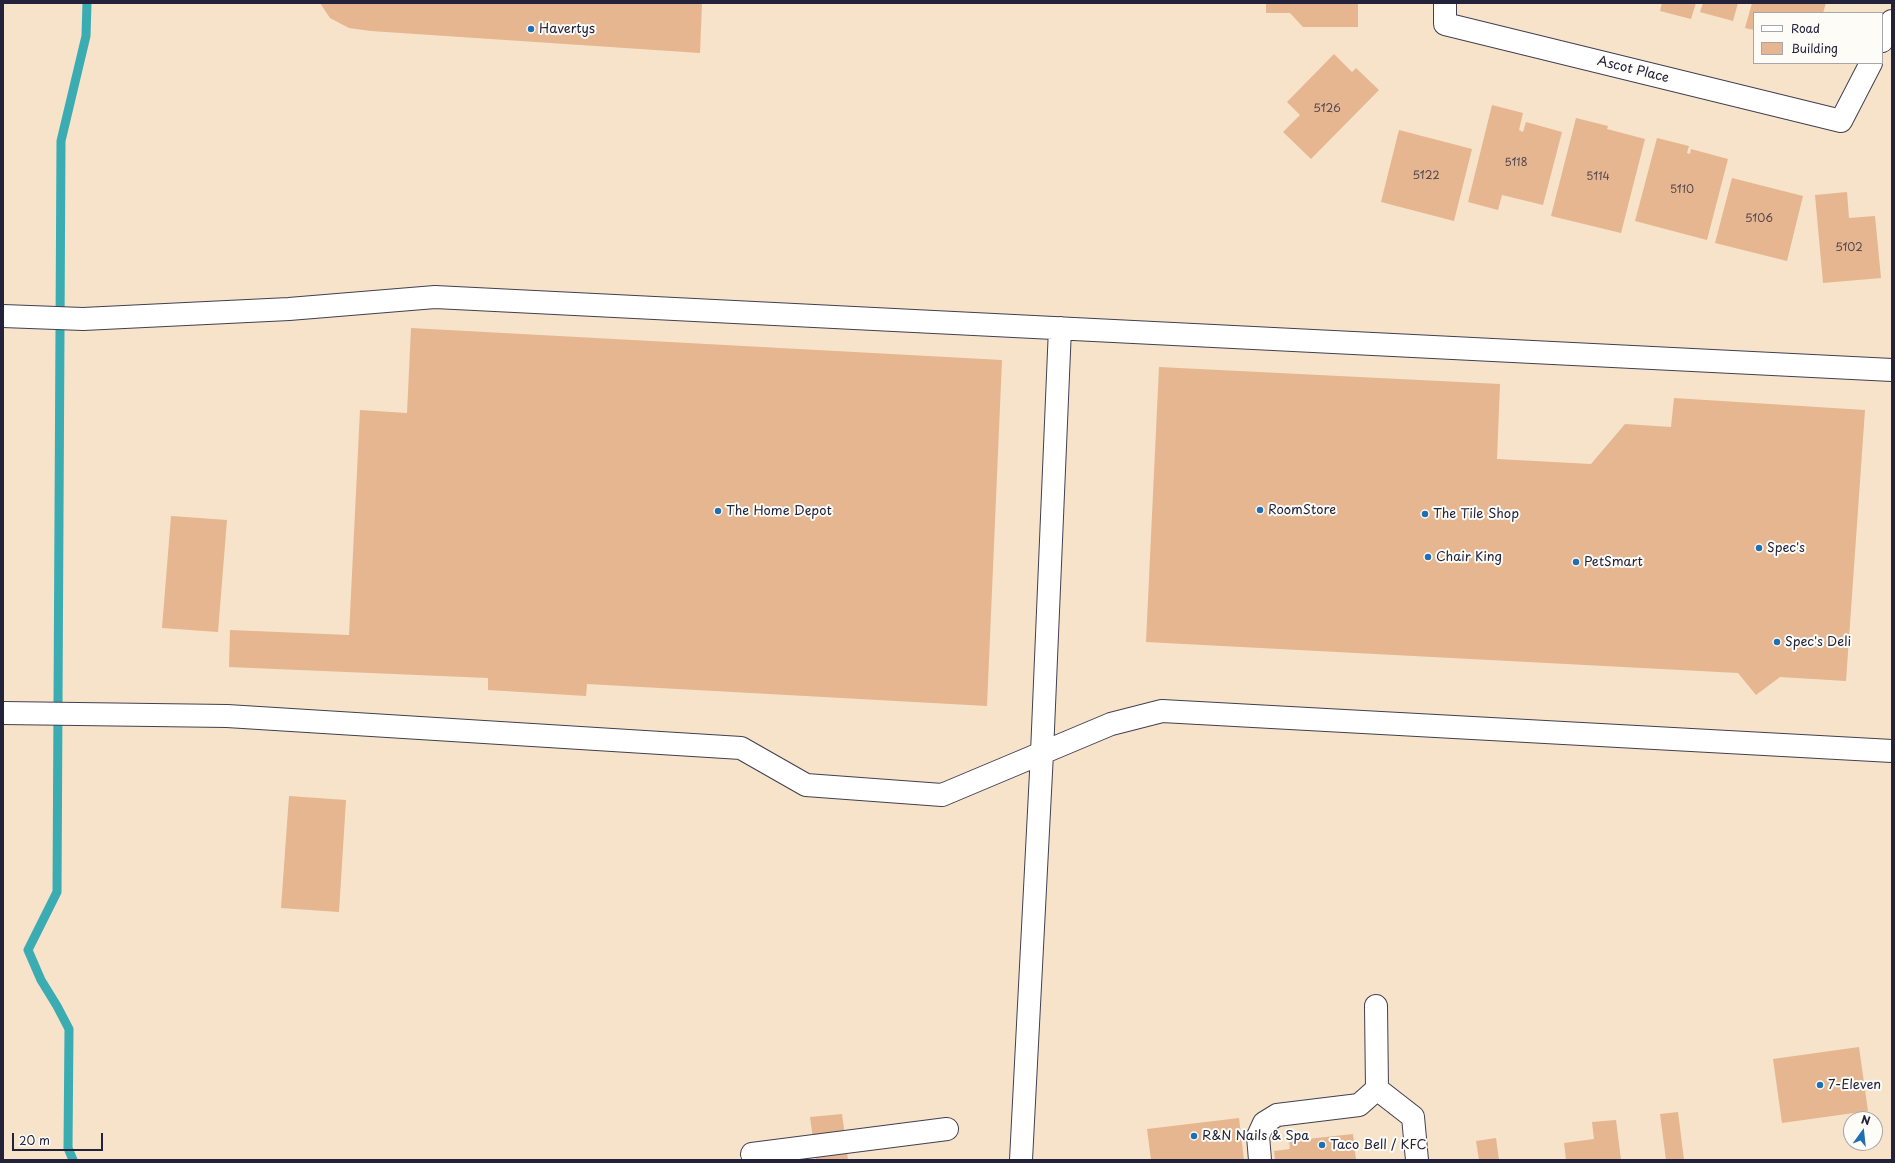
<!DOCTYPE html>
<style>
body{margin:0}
#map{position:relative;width:1895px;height:1163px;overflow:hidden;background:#f6e3ca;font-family:"Playpen Sans",sans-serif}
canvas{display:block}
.frame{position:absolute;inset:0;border:4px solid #22223b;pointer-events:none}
.legend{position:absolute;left:1753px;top:12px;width:130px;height:52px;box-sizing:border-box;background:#fdfcf7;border:1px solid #a5a5ac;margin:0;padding:5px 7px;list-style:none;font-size:12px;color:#22223b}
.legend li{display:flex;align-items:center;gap:8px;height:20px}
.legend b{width:20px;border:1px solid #a5a5ac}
.north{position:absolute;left:1843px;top:1111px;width:40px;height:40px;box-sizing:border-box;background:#fdfcf7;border:1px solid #a5a5ac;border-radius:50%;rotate:15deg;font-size:11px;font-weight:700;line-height:16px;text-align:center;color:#22223b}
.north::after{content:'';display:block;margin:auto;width:14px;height:18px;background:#1f6fb2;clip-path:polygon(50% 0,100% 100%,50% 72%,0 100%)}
.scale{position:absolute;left:12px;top:1133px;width:91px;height:18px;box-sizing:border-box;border:2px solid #22223b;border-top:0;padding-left:5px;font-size:12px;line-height:14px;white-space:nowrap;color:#22223b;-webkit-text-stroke:3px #fdfcf7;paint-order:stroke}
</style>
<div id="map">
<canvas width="1895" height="1163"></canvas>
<div class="frame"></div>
<ul class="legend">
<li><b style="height:5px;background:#fff"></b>Road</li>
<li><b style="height:11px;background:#e5b690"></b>Building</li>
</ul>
<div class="north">N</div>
<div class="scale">20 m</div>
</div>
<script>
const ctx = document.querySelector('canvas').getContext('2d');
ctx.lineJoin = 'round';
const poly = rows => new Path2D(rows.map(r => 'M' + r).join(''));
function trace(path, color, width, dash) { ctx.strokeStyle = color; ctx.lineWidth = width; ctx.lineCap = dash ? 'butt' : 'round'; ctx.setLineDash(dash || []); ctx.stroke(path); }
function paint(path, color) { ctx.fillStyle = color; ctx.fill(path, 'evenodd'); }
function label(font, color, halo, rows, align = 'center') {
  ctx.font = font + ' "Playpen Sans",sans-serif'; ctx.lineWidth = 4; ctx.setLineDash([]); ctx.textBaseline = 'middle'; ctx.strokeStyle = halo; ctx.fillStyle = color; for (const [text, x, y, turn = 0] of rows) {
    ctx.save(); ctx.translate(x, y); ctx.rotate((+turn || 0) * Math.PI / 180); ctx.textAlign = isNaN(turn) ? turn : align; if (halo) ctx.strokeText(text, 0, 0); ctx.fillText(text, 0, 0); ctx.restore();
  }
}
trace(poly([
 [73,1160,68,1148,69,1029,57,1006,41,980,28,950,57,892,61,141,86,36,87,3]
]), '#3aacb2', 9);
paint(poly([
 [320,3,702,3,700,53,371,31,349,28,330,18],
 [1266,3,1358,3,1358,27,1303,27,1290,13,1266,13],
 [1662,3,1696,3,1691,19,1660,11],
 [1703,3,1738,3,1733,21,1700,12],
 [1752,3,1826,3,1823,13,1754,13,1754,30,1745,28],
 [1334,54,1352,72,1356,68,1379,90,1311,159,1283,132,1300,115,1287,102],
 [1492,105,1523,113,1519,130,1523,132,1526,122,1562,132,1543,205,1502,195,1498,210,1468,202],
 [1576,118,1608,126,1607,129,1645,139,1621,233,1551,216],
 [1399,130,1472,149,1454,221,1381,202],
 [1657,138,1689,146,1687,153,1690,154,1691,149,1728,159,1707,240,1635,221],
 [1732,178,1803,196,1787,261,1715,243],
 [1847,192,1849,218,1875,216,1881,278,1823,283,1815,195],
 [411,328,1002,360,987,706,587,684,586,696,488,690,488,678,229,667,230,630,349,635,360,410,407,413],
 [1159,367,1500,384,1497,459,1591,464,1625,424,1671,427,1674,398,1865,410,1846,681,1780,677,1756,695,1738,673,1146,642],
 [171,516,227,520,218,632,162,628],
 [289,796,346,800,339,912,281,908],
 [1859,1047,1868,1111,1782,1123,1773,1059],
 [1678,1112,1684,1160,1666,1160,1660,1114],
 [842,1114,848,1160,816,1160,810,1117],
 [1239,1118,1244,1160,1151,1160,1147,1129],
 [1616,1120,1621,1160,1566,1160,1564,1143,1594,1139,1592,1122],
 [1353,1134,1356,1160,1275,1160,1274,1151,1290,1149,1289,1141],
 [1496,1138,1499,1160,1479,1160,1476,1141]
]), '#e5b690');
const minor = poly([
 [1445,3,1445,24,1841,121,1871,63],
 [1882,41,1892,21],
 [3,316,83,319,289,309,435,297,1892,370],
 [3,713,227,716,741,748,806,785,942,795,1111,724,1162,711,1892,751],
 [1376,1006,1377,1089,1413,1117,1417,1160],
 [752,1154,947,1129],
 [1021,1160,1042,753,1060,328],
 [1260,1160,1258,1136,1264,1123,1277,1115,1359,1105,1377,1089]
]);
trace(minor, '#423f50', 24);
trace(minor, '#fff', 22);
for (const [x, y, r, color] of [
 [531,29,4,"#1f6fb2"],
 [1260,510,4,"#1f6fb2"],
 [718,511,4,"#1f6fb2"],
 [1425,514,4,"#1f6fb2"],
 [1759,548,4,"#1f6fb2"],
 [1428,557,4,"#1f6fb2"],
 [1576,562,4,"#1f6fb2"],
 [1777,642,4,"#1f6fb2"],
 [1820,1085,4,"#1f6fb2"],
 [1194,1136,4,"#1f6fb2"],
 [1322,1145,4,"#1f6fb2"]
]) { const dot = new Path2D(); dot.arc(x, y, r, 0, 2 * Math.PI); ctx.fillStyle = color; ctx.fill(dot); trace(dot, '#fdfcf7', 1.5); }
label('11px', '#534750', null, [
 ["5126",1327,109],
 ["5118",1516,163],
 ["5122",1426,176],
 ["5114",1598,177],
 ["5110",1682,190],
 ["5106",1759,219],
 ["5102",1849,248]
]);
label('13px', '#22223b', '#fdfcf7', [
 ["Havertys",539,29],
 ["RoomStore",1268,510],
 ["The Home Depot",726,511],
 ["The Tile Shop",1433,514],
 ["Spec's",1767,548],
 ["Chair King",1436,557],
 ["PetSmart",1584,562],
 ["Spec's Deli",1785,642],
 ["7-Eleven",1828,1085],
 ["R&N Nails & Spa",1202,1136],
 ["Taco Bell / KFC",1330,1145]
], 'left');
label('13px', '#22223b', '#fdfcf7', [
 ["Ascot Place",1633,70,14]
]);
</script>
